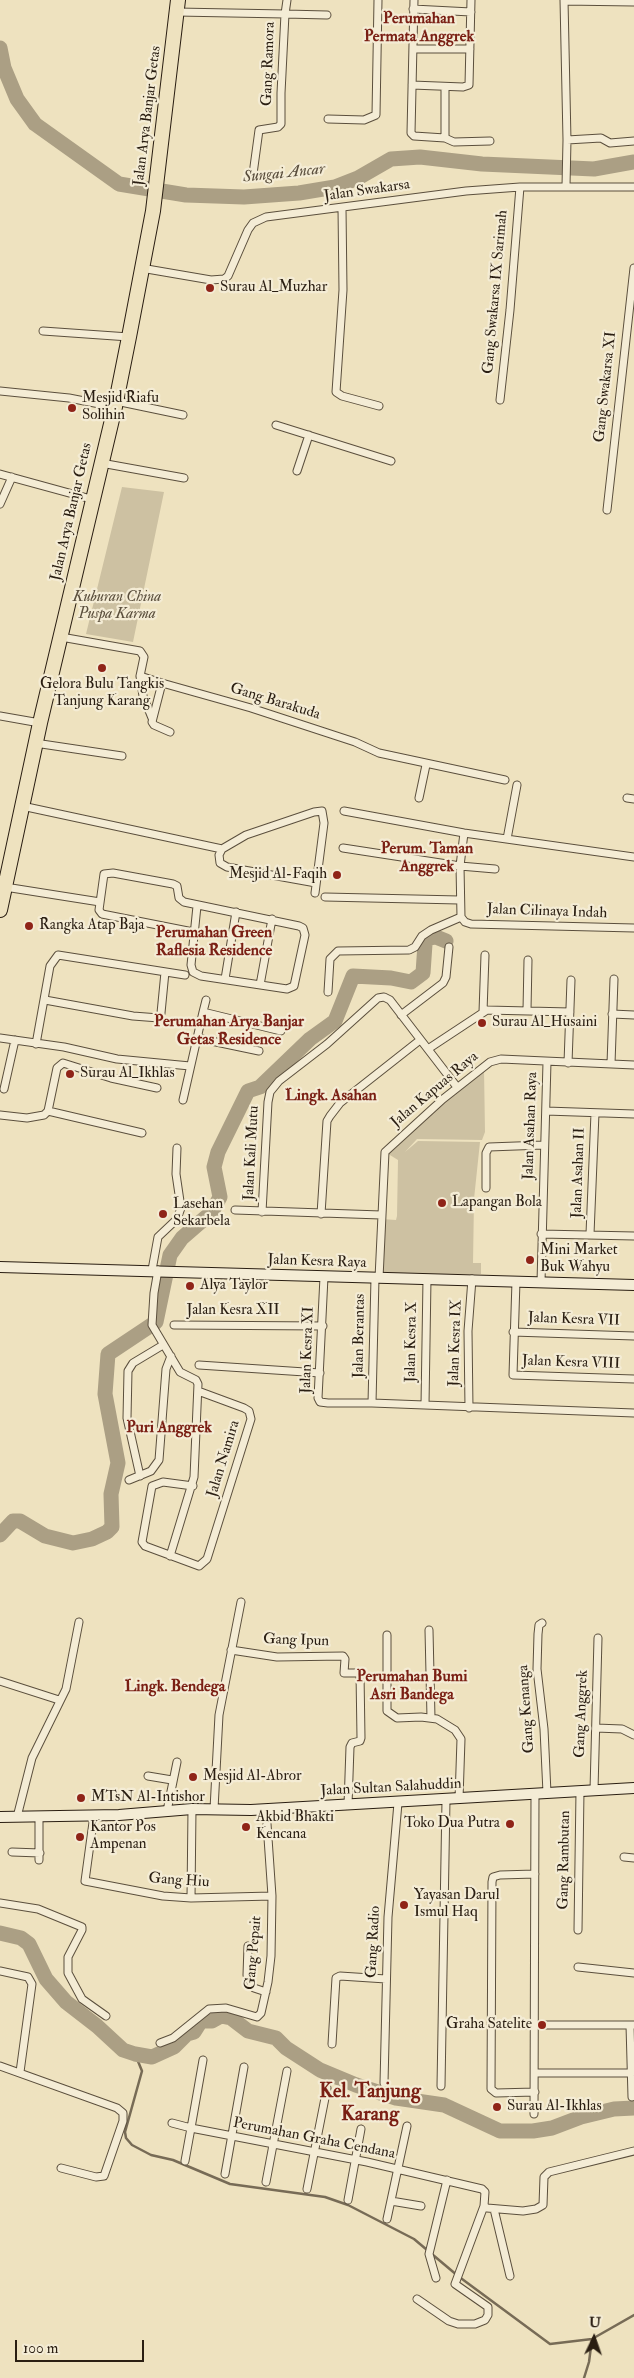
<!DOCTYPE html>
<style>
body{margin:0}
#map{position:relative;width:634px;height:2378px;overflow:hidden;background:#eee2bf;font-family:"IM FELL Double Pica",serif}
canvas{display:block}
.north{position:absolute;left:569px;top:2313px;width:50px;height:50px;-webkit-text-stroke:4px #f4ecd5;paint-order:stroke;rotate:3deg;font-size:14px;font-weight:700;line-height:20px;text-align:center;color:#2a1e12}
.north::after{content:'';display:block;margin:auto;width:18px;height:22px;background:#2a1e12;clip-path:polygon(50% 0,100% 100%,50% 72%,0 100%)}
.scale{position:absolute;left:15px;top:2340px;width:129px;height:22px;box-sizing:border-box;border:2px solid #2a1e12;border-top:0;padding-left:6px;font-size:15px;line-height:18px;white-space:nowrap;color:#2a1e12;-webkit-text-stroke:4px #f4ecd5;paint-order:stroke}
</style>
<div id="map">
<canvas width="634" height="2378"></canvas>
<div class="north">U</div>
<div class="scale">100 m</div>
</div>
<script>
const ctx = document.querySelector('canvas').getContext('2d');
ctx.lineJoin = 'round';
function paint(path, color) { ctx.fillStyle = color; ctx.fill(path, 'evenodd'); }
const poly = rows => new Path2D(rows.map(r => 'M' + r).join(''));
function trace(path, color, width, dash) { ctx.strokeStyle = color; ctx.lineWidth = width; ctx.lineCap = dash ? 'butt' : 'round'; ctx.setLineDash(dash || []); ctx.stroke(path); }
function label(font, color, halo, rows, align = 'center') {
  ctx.font = font + ' "IM FELL Double Pica",serif'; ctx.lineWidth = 4.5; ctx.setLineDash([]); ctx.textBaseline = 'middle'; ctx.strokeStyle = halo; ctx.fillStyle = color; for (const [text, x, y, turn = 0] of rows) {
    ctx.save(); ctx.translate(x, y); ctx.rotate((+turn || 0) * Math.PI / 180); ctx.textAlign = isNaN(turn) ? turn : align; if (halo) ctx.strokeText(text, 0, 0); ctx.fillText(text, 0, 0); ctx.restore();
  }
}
paint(poly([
 [122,487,164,492,133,642,86,634],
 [484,1069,485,1132,482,1140,417,1139,405,1152,418,1141,480,1142,474,1199,473,1263,481,1263,481,1274,380,1274,381,1219,396,1220,397,1216,398,1160,385,1152]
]), '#cdc1a2');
trace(poly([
 [135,2054,142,2071,125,2132,126,2138,132,2145,151,2155,173,2160,230,2184,325,2197,348,2205,414,2239,458,2276,550,2344,592,2339],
 [584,2378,589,2362,592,2339,634,2315]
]), '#776b56', 2.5);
trace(poly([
 [0,48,4,68,17,99,35,124,119,184,186,195,244,197,299,193,335,187,358,178,391,159,420,157,482,164,594,169,634,162],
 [0,1535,13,1521,20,1521,45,1536,73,1543,92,1539,107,1532,112,1527,111,1494,118,1463,105,1394,108,1354,156,1322,170,1255,182,1238,212,1212,220,1197,214,1167,218,1152,248,1091,260,1087,310,1039,335,1021,353,976,391,978,411,982,423,973,425,944,428,938,436,937,446,941],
 [0,1933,21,1938,29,1944,46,1979,66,2002,97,2026,123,2050,135,2054,152,2057,174,2047,187,2034,194,2032,201,2021,212,2021,221,2016,231,2018,248,2031,276,2038,286,2048,320,2070,356,2085,396,2098,444,2105,500,2131,533,2131,552,2128,581,2117,614,2109,634,2108]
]), '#ab9f84', 15);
const street = poly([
 [287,0,285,14,327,15],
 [414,0,411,133,414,136,445,138,454,142,490,141],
 [564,0,567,140,566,186],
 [564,1,634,2],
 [413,9,471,12],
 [177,12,285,14,281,93,281,124,278,127,259,130,253,174],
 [413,49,470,49],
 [412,85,463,87,469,85,471,0],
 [328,119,364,120,376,115,378,0],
 [445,138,445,87],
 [567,140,601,138,610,143,634,141],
 [342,208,343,290,336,392,342,396,379,406],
 [141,268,211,280,224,279,228,276,248,230,253,223,266,217,466,191,520,187,634,187],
 [43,331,129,337],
 [0,391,69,398,115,407],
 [500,400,510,310,520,187],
 [116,401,183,415],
 [276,425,391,461],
 [101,463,184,478],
 [297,471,309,435],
 [0,474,91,499],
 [0,504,12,477],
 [607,510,634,268],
 [61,637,140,651,144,657,140,676,162,683,251,708,355,742,379,753,505,780],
 [140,676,143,696,152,718],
 [162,683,152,722,154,725,170,732],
 [0,716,40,723],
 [35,743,122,756],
 [419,798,426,765],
 [627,798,634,799],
 [22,806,222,849],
 [344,811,464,833,634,857],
 [507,839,517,785],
 [343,848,460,866,495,869],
 [5,887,100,902],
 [315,893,324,823,322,811,314,812,246,835,222,849,219,855,220,863,227,867,316,883],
 [325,897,459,900],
 [461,917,465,922,471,924,634,928],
 [461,917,460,866,464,833],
 [193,932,102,914,99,910,104,874,113,873,173,884,177,886,179,898,184,902,299,926,303,928,305,935,294,986,287,989,201,976,193,972,191,965,197,906],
 [225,979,236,912],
 [260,985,272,919],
 [328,992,330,959,338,951,409,950,415,947,422,936,431,930,461,917],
 [45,1000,133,1016,159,1018,161,1013,165,972],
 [527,1010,528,960],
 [203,1012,206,1000],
 [483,1012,485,955],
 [612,1014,634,1015],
 [401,1015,443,983,446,977,449,947],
 [0,1038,64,1047,117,1059,190,1066],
 [197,1038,259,1051],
 [36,1044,50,966,58,955,185,975],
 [428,1049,487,1010,570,1012],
 [568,1063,571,980],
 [611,1064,614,979],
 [4,1089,15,1040],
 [183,1100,203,1012,281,1031],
 [48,1111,142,1133],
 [546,1111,634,1114],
 [0,1115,27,1118,44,1115,48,1111,57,1068,63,1063,111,1078,157,1088],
 [486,1188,486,1153,489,1147,543,1145],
 [235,1210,381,1215],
 [262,1212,268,1102,270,1092,279,1081,327,1044,378,998,384,997,390,1000,457,1087],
 [321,1214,327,1121,330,1116,340,1103,420,1040],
 [541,1234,634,1236],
 [590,1234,595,1113],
 [152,1270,158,1237,177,1219,181,1208,176,1174,177,1148],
 [158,1270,154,1293,152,1325,180,1372,196,1380,198,1384,194,1477,170,1556],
 [324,1277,318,1398,320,1402,328,1403,372,1403],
 [375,1278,372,1403,634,1413],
 [379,1278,385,1152,443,1099,490,1062,501,1059,634,1065],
 [516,1281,513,1375,634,1379],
 [541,1282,547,1062],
 [174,1325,323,1326],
 [513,1332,634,1336],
 [199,1365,320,1373],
 [425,1405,427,1279],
 [469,1408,468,1331,472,1279],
 [140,1476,127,1418,128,1371,133,1363,163,1345],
 [129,1480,151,1471,159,1460,166,1369,171,1356],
 [193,1486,163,1482,152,1486,142,1542,145,1546,199,1566,207,1559,251,1419,249,1411,244,1408,198,1391],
 [542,1623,539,1625,538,1634,537,1669,544,1729,547,1793],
 [429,1630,431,1718],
 [387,1635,387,1711,397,1718,421,1717,437,1719,455,1730,461,1739,459,1799],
 [231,1650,277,1657,343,1656,345,1659,344,1673,360,1673,361,1738,360,1741,352,1743,350,1747,348,1805],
 [0,1681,59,1700],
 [596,1728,622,1729,634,1735],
 [148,1776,172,1780],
 [594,1790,598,1638],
 [214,1809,219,1715,241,1602],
 [167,1811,177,1762],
 [94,1815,85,1881,163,1896,191,1898,272,1896],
 [17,1817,32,1758,66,1689,79,1622],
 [12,1852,40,1853],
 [624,1857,634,1858],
 [39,1860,39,1817],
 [535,1874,500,1875,493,1877,492,1882,491,2089,496,2093,535,2092],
 [191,1898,192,1809],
 [0,1903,38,1909,82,1927,82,1930,68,1957,68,1973,82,1999,106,2016],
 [578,1930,580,1791],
 [248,1946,247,1975,254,1988,266,1992],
 [578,1967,634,1973],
 [0,1971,28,1977,32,1984,20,2072],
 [491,2025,634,2025],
 [630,2025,632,2097],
 [160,2043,173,2038,209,2009,226,2008,257,2017,261,2013,268,1982,271,1956,272,1896,266,1809],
 [332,2044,336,1978,340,1976,386,1979],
 [203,2060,191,2128,367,2162,482,2189,485,2192,484,2206,455,2284,488,2307,488,2315,485,2320,475,2324,458,2324,449,2321,417,2299],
 [0,2066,117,2108,123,2113,123,2121,104,2176,96,2177,61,2168],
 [535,2073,631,2073],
 [384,2083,388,1917,398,1803],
 [441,2086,446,1800],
 [534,2114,535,1793],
 [172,2123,191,2128,185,2161],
 [225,2174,244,2067],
 [266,2182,287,2071],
 [307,2189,327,2088],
 [348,2200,361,2129],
 [391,2201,421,2206],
 [484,2206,487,2208,523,2211,536,2209,543,2205,544,2177,549,2172,634,2151],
 [494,2209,510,2276],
 [387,2219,407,2126],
 [436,2278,429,2254,447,2180]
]);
const secondary = poly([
 [0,1267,634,1285],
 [0,1817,119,1815,192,1809,251,1810,634,1788]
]);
const highway = poly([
 [0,910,40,723,115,407,129,337,153,211,178,0]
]);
trace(street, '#5b4f3d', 9);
trace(secondary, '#2a1e12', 12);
trace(highway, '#2a1e12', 16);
trace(street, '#f4ecd5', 7);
trace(secondary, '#f4ecd5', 10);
trace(highway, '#eee2bf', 14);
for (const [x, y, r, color] of [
 [210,288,5,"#8f2418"],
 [72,408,5,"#8f2418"],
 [102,668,5,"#8f2418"],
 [337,875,5,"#8f2418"],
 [29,926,5,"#8f2418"],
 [482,1023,5,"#8f2418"],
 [70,1074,5,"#8f2418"],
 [442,1203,5,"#8f2418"],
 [163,1214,5,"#8f2418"],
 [530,1260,5,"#8f2418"],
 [190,1286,5,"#8f2418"],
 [193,1777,5,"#8f2418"],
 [81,1798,5,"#8f2418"],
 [510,1824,5,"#8f2418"],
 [246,1827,5,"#8f2418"],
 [80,1837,5,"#8f2418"],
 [404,1905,5,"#8f2418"],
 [542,2025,5,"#8f2418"],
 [497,2107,5,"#8f2418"]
]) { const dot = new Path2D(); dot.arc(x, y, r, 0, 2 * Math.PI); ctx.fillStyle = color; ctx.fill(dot); trace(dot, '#f4ecd5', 2); }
label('15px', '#2a1e12', '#f4ecd5', [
 ["Gang Ramora",269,64,-88],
 ["Jalan Arya Banjar Getas",148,116,-83],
 ["Jalan Swakarsa",367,191,-8],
 ["Gang Swakarsa IX Sarimah",496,292,-85],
 ["Gang Swakarsa XI",606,387,-84],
 ["Jalan Arya Banjar Getas",72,512,-77],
 ["Gang Barakuda",275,702,17],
 ["Jalan Cilinaya Indah",547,912,2],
 ["Jalan Kapuas Raya",435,1090,-40],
 ["Jalan Asahan Raya",531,1126,-88],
 ["Jalan Kali Mutu",252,1153,-87],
 ["Jalan Asahan II",579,1173,-88],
 ["Jalan Kesra Raya",317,1262,2],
 ["Jalan Kesra XII",233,1311],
 ["Jalan Kesra VII",574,1320,2],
 ["Jalan Berantas",360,1336,-89],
 ["Jalan Kesra X",412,1342,-89],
 ["Jalan Kesra IX",456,1343,-88],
 ["Jalan Kesra XI",308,1350,-88],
 ["Jalan Kesra VIII",571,1363,2],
 ["Jalan Namira",224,1459,-73],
 ["Gang Ipun",296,1641,2],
 ["Gang Kenanga",527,1709,-94],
 ["Gang Anggrek",582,1714,-88],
 ["Jalan Sultan Salahuddin",391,1788,-3],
 ["Gang Rambutan",565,1860,-89],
 ["Gang Hiu",179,1881,4],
 ["Gang Radio",374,1942,-87],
 ["Gang Pepait",254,1953,-85],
 ["Perumahan Graha Cendana",314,2139,11]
]);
label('15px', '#2a1e12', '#f4ecd5', [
 ["Surau Al_Muzhar",220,288],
 ["Mesjid Riafu",82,399],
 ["Solihin",82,416],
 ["Gelora Bulu Tangkis",102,685,"center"],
 ["Tanjung Karang",102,702,"center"],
 ["Mesjid Al-Faqih",327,875,"right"],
 ["Rangka Atap Baja",39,926],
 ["Surau Al_Husaini",492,1023],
 ["Surau Al_Ikhlas",80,1074],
 ["Lapangan Bola",452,1203],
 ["Lasehan",173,1205],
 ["Sekarbela",173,1222],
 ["Mini Market",540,1251],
 ["Buk Wahyu",540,1268],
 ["Alya Taylor",200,1286],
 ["Mesjid Al-Abror",203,1777],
 ["MTsN Al-Intishor",91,1798],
 ["Akbid Bhakti",256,1818],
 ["Kencana",256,1835],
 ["Toko Dua Putra",500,1824,"right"],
 ["Kantor Pos",90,1828],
 ["Ampenan",90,1845],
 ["Yayasan Darul",414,1896],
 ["Ismul Haq",414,1913],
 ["Graha Satelite",532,2025,"right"],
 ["Surau Al-Ikhlas",507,2107]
], 'left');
label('italic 15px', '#5b4f3d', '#f4ecd5', [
 ["Kuburan China",117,598],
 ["Puspa Karma",117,615]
]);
label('bold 16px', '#7a1f14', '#f4ecd5', [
 ["Perumahan",419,20],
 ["Permata Anggrek",419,38],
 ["Perum. Taman",427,850],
 ["Anggrek",427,868],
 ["Perumahan Green",214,934],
 ["Raflesia Residence",214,952],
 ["Perumahan Arya Banjar",229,1023],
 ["Getas Residence",229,1041],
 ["Lingk. Asahan",331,1097],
 ["Puri Anggrek",169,1429],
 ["Perumahan Bumi",412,1678],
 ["Asri Bandega",412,1696],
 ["Lingk. Bendega",175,1688]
]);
label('italic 16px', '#574b3a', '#f4ecd5', [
 ["Sungai Ancar",284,174,-6]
]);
label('bold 20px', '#7a1f14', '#f4ecd5', [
 ["Kel. Tanjung",370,2093],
 ["Karang",370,2116]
]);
</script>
